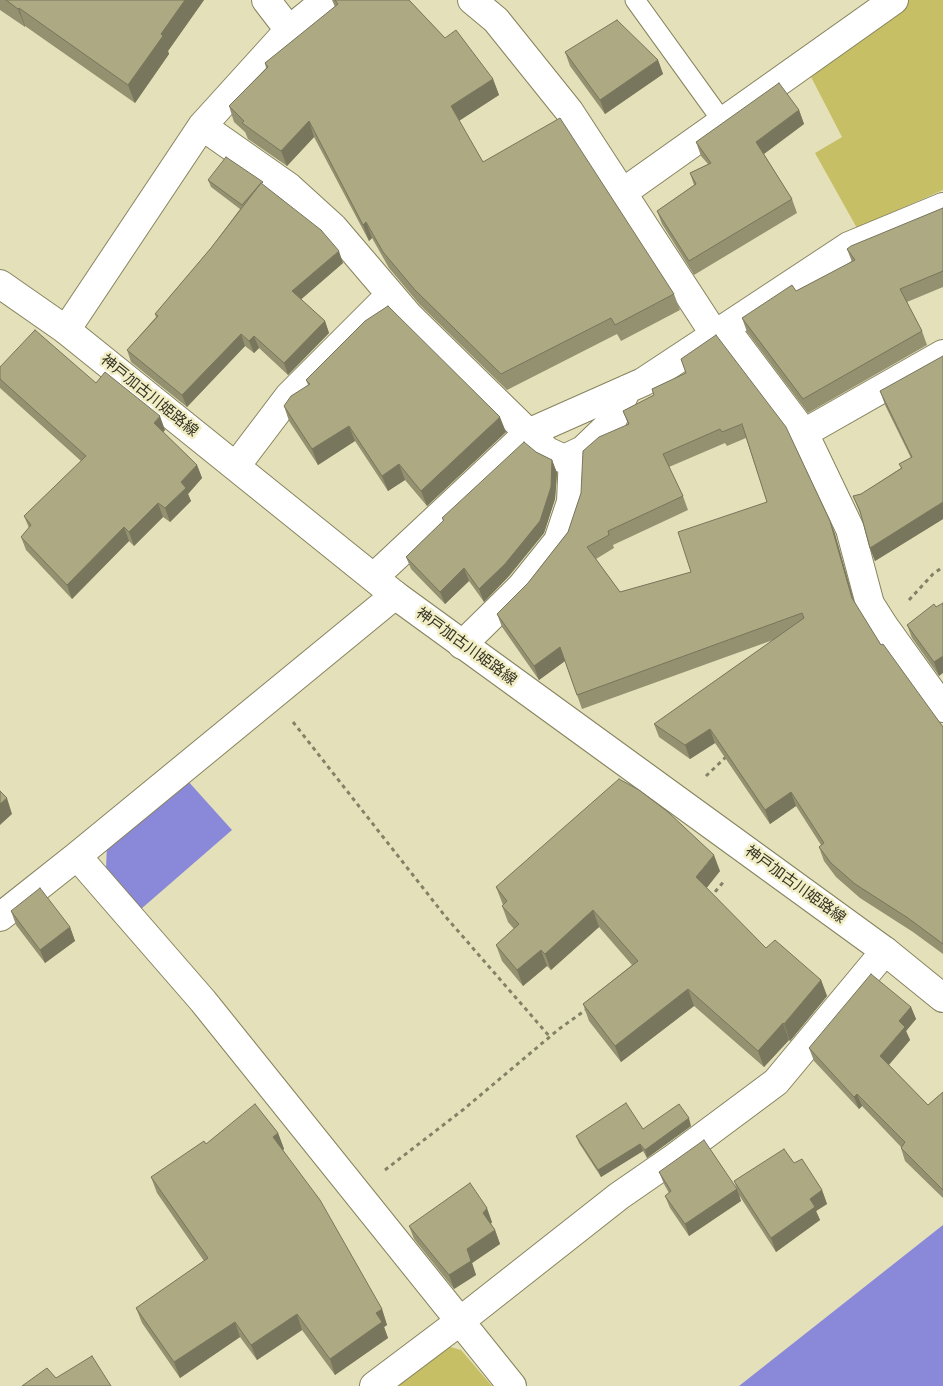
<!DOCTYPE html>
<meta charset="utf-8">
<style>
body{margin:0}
canvas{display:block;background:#e4e1ba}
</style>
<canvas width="943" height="1386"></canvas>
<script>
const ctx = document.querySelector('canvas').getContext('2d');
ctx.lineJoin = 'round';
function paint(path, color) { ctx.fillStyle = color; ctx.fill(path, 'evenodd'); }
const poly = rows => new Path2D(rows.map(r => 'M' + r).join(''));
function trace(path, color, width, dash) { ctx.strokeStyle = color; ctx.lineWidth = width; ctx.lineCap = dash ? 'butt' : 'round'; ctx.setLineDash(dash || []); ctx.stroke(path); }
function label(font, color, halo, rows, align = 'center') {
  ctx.font = font + ' "Varela Round","Noto Sans JP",sans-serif'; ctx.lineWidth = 5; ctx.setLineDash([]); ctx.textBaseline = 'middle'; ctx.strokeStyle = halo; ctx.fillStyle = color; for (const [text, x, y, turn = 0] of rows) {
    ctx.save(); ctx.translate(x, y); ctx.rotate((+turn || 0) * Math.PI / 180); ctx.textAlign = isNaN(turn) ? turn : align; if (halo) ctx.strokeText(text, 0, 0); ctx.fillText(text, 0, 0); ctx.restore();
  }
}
paint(poly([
 [907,0,943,0,943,190,886,215,858,230,815,153,842,137,808,71],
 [440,1344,461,1350,492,1386,387,1386]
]), '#c7bf65');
paint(poly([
 [187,780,232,830,141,909,106,869,107,843],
 [943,1225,943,1386,739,1386]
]), '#8a88d8');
const service = poly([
 [635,0,723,122]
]);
const minor = poly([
 [266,0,289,30],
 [472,0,496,20,569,111,715,335],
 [202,126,289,187,333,227,409,316,547,451,564,459,583,450,611,423,627,389],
 [622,193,894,0],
 [725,328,804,433,850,529,870,604,884,626,943,708],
 [66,330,202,126,289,30,326,0],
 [804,433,943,354],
 [236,466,289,396,390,295],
 [374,577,528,433,643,382,849,246,943,207],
 [462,645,521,587,558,541,571,502,573,455],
 [77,856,203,1001,512,1386],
 [0,917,77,856,395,595],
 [374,1386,459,1322,619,1196,674,1158,776,1082,885,951]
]);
const primary = poly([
 [0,284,66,330,395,595,885,951,943,998]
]);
trace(service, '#86835e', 21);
trace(minor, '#86835e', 30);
trace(primary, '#86835e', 30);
trace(poly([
 [909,600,933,574,943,567],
 [293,722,445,916,550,1037],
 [706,776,727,756],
 [710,898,725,880],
 [385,1170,464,1109,559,1029,587,1009]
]), '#838267', 3, [4, 4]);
trace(service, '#fff', 19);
trace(minor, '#fff', 28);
trace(primary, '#fff', 28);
paint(poly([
 [0,0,204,0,168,51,169,54,135,103,25,26,25,27,0,10],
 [332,0,409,0,445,38,493,79,499,95,459,121,483,162,674,294,680,310,621,341,617,334,507,390,420,305,389,268,372,238,369,241,314,137,287,166,248,139,245,132,234,122,229,106,266,68,265,63,335,7],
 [565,52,658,60,663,74,605,114,570,66],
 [799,110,804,124,764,154,792,199,797,213,694,275,662,224,657,211,694,185,690,173,708,164,701,156,696,142],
 [208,180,264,186,343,263,301,299,325,321,329,333,288,375,259,348,254,353,245,346,187,407,131,362,127,350,156,317,155,314,211,248,240,209,211,187],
 [943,208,943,287,907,302,922,331,927,345,808,413,747,332,742,318,796,291,852,262,847,249],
 [681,359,830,521,835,534,854,602,881,645,943,727,943,954,913,932,860,898,836,877,824,861,819,847,821,845,796,806,770,824,715,743,690,759,659,737,654,724,773,640,582,709,565,661,539,680,502,627,497,614,528,583,568,532,628,424,623,411,654,395,652,389,686,373],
 [746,438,767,502,691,572,620,592,596,559,614,548,613,545,688,510,683,496,669,467,725,443,727,446],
 [0,367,96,383,165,430,163,432,197,465,202,478,188,494,191,501,170,522,163,517,134,546,129,541,72,599,26,550,21,537,29,528,24,516,81,461,0,388],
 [306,380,506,432,427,506,405,480,388,491,355,441,318,465,289,421,284,406,308,385],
 [880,391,943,519,875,561,870,548,862,518,853,496,861,494,901,468,899,464,911,458,885,405],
 [536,452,552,460,557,473,555,499,544,533,509,576,484,602,469,581,445,604,411,569,406,557,443,521,442,518],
 [936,607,939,676,912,638,907,625],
 [720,871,706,888,766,948,821,980,827,996,790,1041,789,1040,764,1067,694,1006,621,1062,589,1021,583,1004,632,965,599,927,551,970,547,966,523,986,502,961,496,945,514,929,508,922,502,906,503,905,496,887],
 [11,911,70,927,75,941,45,963,16,925],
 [911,1007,916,1019,906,1031,910,1040,889,1065,928,1105,943,1092,943,1198,905,1161,901,1148,901,1147,862,1106,859,1109,814,1061,809,1048],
 [691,1126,647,1158,643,1151,601,1177,579,1143,576,1136,643,1129],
 [278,1133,284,1149,283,1150,382,1309,387,1325,384,1327,388,1338,335,1375,302,1330,257,1360,240,1337,180,1378,142,1323,136,1308,204,1261,157,1193,151,1177,206,1144],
 [794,1163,822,1190,827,1204,816,1211,820,1220,776,1252,739,1195,741,1201,689,1236,670,1208,665,1196,669,1193,664,1184,659,1172,737,1189,734,1181],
 [492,1222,491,1224,495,1230,500,1244,472,1263,476,1275,454,1289,414,1239,409,1226]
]), '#949171');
paint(poly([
 [185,0,204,0,168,51,169,54,135,103,128,85,161,34],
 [19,8,25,26,25,27,18,9],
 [658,60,663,74,605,114,600,100],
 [493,79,499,95,457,122,451,106],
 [799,110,804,124,761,156,756,142],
 [309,121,314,137,287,166,281,151],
 [366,222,372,238,369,241,363,225],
 [339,251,343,263,297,303,292,291],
 [325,321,329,333,288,375,284,363],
 [241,334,245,346,187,407,182,395],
 [254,336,259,348,254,353,249,341],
 [160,416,165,430,159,437,154,423],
 [500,417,506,432,427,506,421,491],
 [349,426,355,441,318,465,312,449],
 [552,460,557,473,555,499,544,533,509,576,484,602,479,589],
 [399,464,405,480,388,491,382,476],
 [197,465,202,478,188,494,191,501,170,522,165,508,181,482],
 [943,502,943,519,875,561,870,548],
 [158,503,163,517,134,546,129,532],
 [830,521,835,534,857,612,852,598],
 [124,527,129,541,72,599,67,585],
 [464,568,469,581,445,604,440,592],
 [560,647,565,661,539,680,534,666],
 [943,656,943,673,939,676,934,662],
 [710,729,715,743,690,759,685,745],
 [791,792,796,806,770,824,765,810],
 [7,798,12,814,0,825,0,804],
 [714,855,720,871,702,894,696,877],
 [593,910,599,927,551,970,545,954],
 [70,927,75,941,45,963,40,950],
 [541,950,547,966,523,986,517,970],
 [821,980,827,996,790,1041,784,1024],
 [688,989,694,1006,621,1062,615,1046],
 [911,1007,916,1019,906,1031,910,1040,885,1069,880,1056,899,1021],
 [783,1023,789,1040,764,1067,758,1051],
 [857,1094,862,1106,859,1109,854,1097],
 [689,1118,691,1126,647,1158,645,1150],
 [278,1133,284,1149,279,1153,273,1137],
 [640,1144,643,1151,601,1177,598,1170],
 [737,1189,741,1201,689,1236,685,1224],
 [822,1190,827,1204,816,1211,820,1220,776,1252,771,1238,810,1199],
 [487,1208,492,1222,488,1227,483,1213],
 [495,1230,500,1244,472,1263,476,1275,454,1289,449,1275,467,1249],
 [382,1309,387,1325,384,1327,388,1338,335,1375,330,1359,376,1313],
 [297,1314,302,1330,257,1360,251,1345],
 [235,1322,240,1337,180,1378,174,1362]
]), '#78765c');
const building = poly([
 [6,0,185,0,161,34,163,36,128,85,19,8,18,9,6,0],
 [335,0,409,0,445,38,456,30,493,79,451,106,483,162,560,118,674,294,615,325,611,318,501,374,415,290,383,252,366,222,363,225,309,121,281,151,242,123,244,121,229,106,268,67,265,63,338,4,335,0],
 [617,20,658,60,600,100,565,52,617,20],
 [779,83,799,110,756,142,792,199,689,261,657,211,696,184,690,173,711,163,696,142,779,83],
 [226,157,263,182,261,184,261,183,242,205,208,180,226,157],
 [261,183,321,230,339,251,292,291,325,321,284,363,254,336,249,341,241,334,182,395,127,350,158,316,155,314,211,248,261,183],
 [943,208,943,271,900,289,922,331,803,399,742,318,792,285,796,291,855,260,847,249,851,246,943,208],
 [388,306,500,417,421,491,399,464,382,476,349,426,312,449,284,406,291,396,310,384,306,380,365,321,388,306],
 [35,330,96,383,105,372,160,416,154,423,197,465,181,482,186,488,165,508,158,503,129,532,124,527,67,585,21,537,31,525,24,516,86,456,0,379,0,367,35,330],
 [716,335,786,427,830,521,852,598,881,645,883,644,943,727,943,944,908,918,855,884,831,863,819,847,824,843,791,792,765,810,710,729,685,745,654,724,804,618,802,613,577,695,560,647,534,666,497,614,528,583,568,532,581,493,583,451,599,437,629,424,623,411,654,395,652,389,686,373,681,359,716,335],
 [742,424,767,502,678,532,691,572,620,592,587,547,609,535,608,531,683,496,663,454,720,429,722,432,742,424],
 [943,356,943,502,870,548,860,511,853,496,861,494,902,468,899,464,912,457,880,391,943,356],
 [524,442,536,452,552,460,551,487,540,521,505,564,479,589,464,568,440,592,406,557,444,520,442,518,524,442],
 [943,603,943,656,934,662,907,625,934,604,936,607,943,603],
 [619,779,639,790,668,812,714,855,696,877,766,948,775,940,821,980,784,1024,783,1023,758,1051,688,989,615,1046,583,1004,638,961,593,910,545,954,541,950,517,970,496,945,519,924,502,906,507,901,496,887,619,779],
 [0,791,7,798,0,804,0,791],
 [40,888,70,927,40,950,11,911,40,888],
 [871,974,911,1007,899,1021,905,1027,880,1056,928,1105,943,1092,943,1190,901,1148,905,1142,857,1094,854,1097,809,1048,871,974],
 [626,1103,643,1129,679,1104,689,1118,645,1150,640,1144,598,1170,576,1136,626,1103],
 [255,1104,278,1133,273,1137,320,1200,382,1309,376,1313,382,1322,330,1359,297,1314,251,1345,235,1322,174,1362,136,1308,208,1258,151,1177,204,1141,206,1144,255,1104],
 [704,1140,737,1189,685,1224,665,1196,671,1191,659,1172,704,1140],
 [784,1149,794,1163,802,1159,822,1190,810,1199,815,1207,771,1238,734,1181,784,1149],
 [470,1183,487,1208,483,1213,495,1230,467,1249,471,1261,449,1275,409,1226,470,1183],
 [92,1356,111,1386,22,1386,47,1368,56,1378,92,1356]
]);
paint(building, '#aca983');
trace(building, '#78765c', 1);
label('15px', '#343323', '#f1eec6', [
 ["神戸加古川姫路線",149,396,39],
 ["神戸加古川姫路線",466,647,36],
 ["神戸加古川姫路線",795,885,36]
]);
</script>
